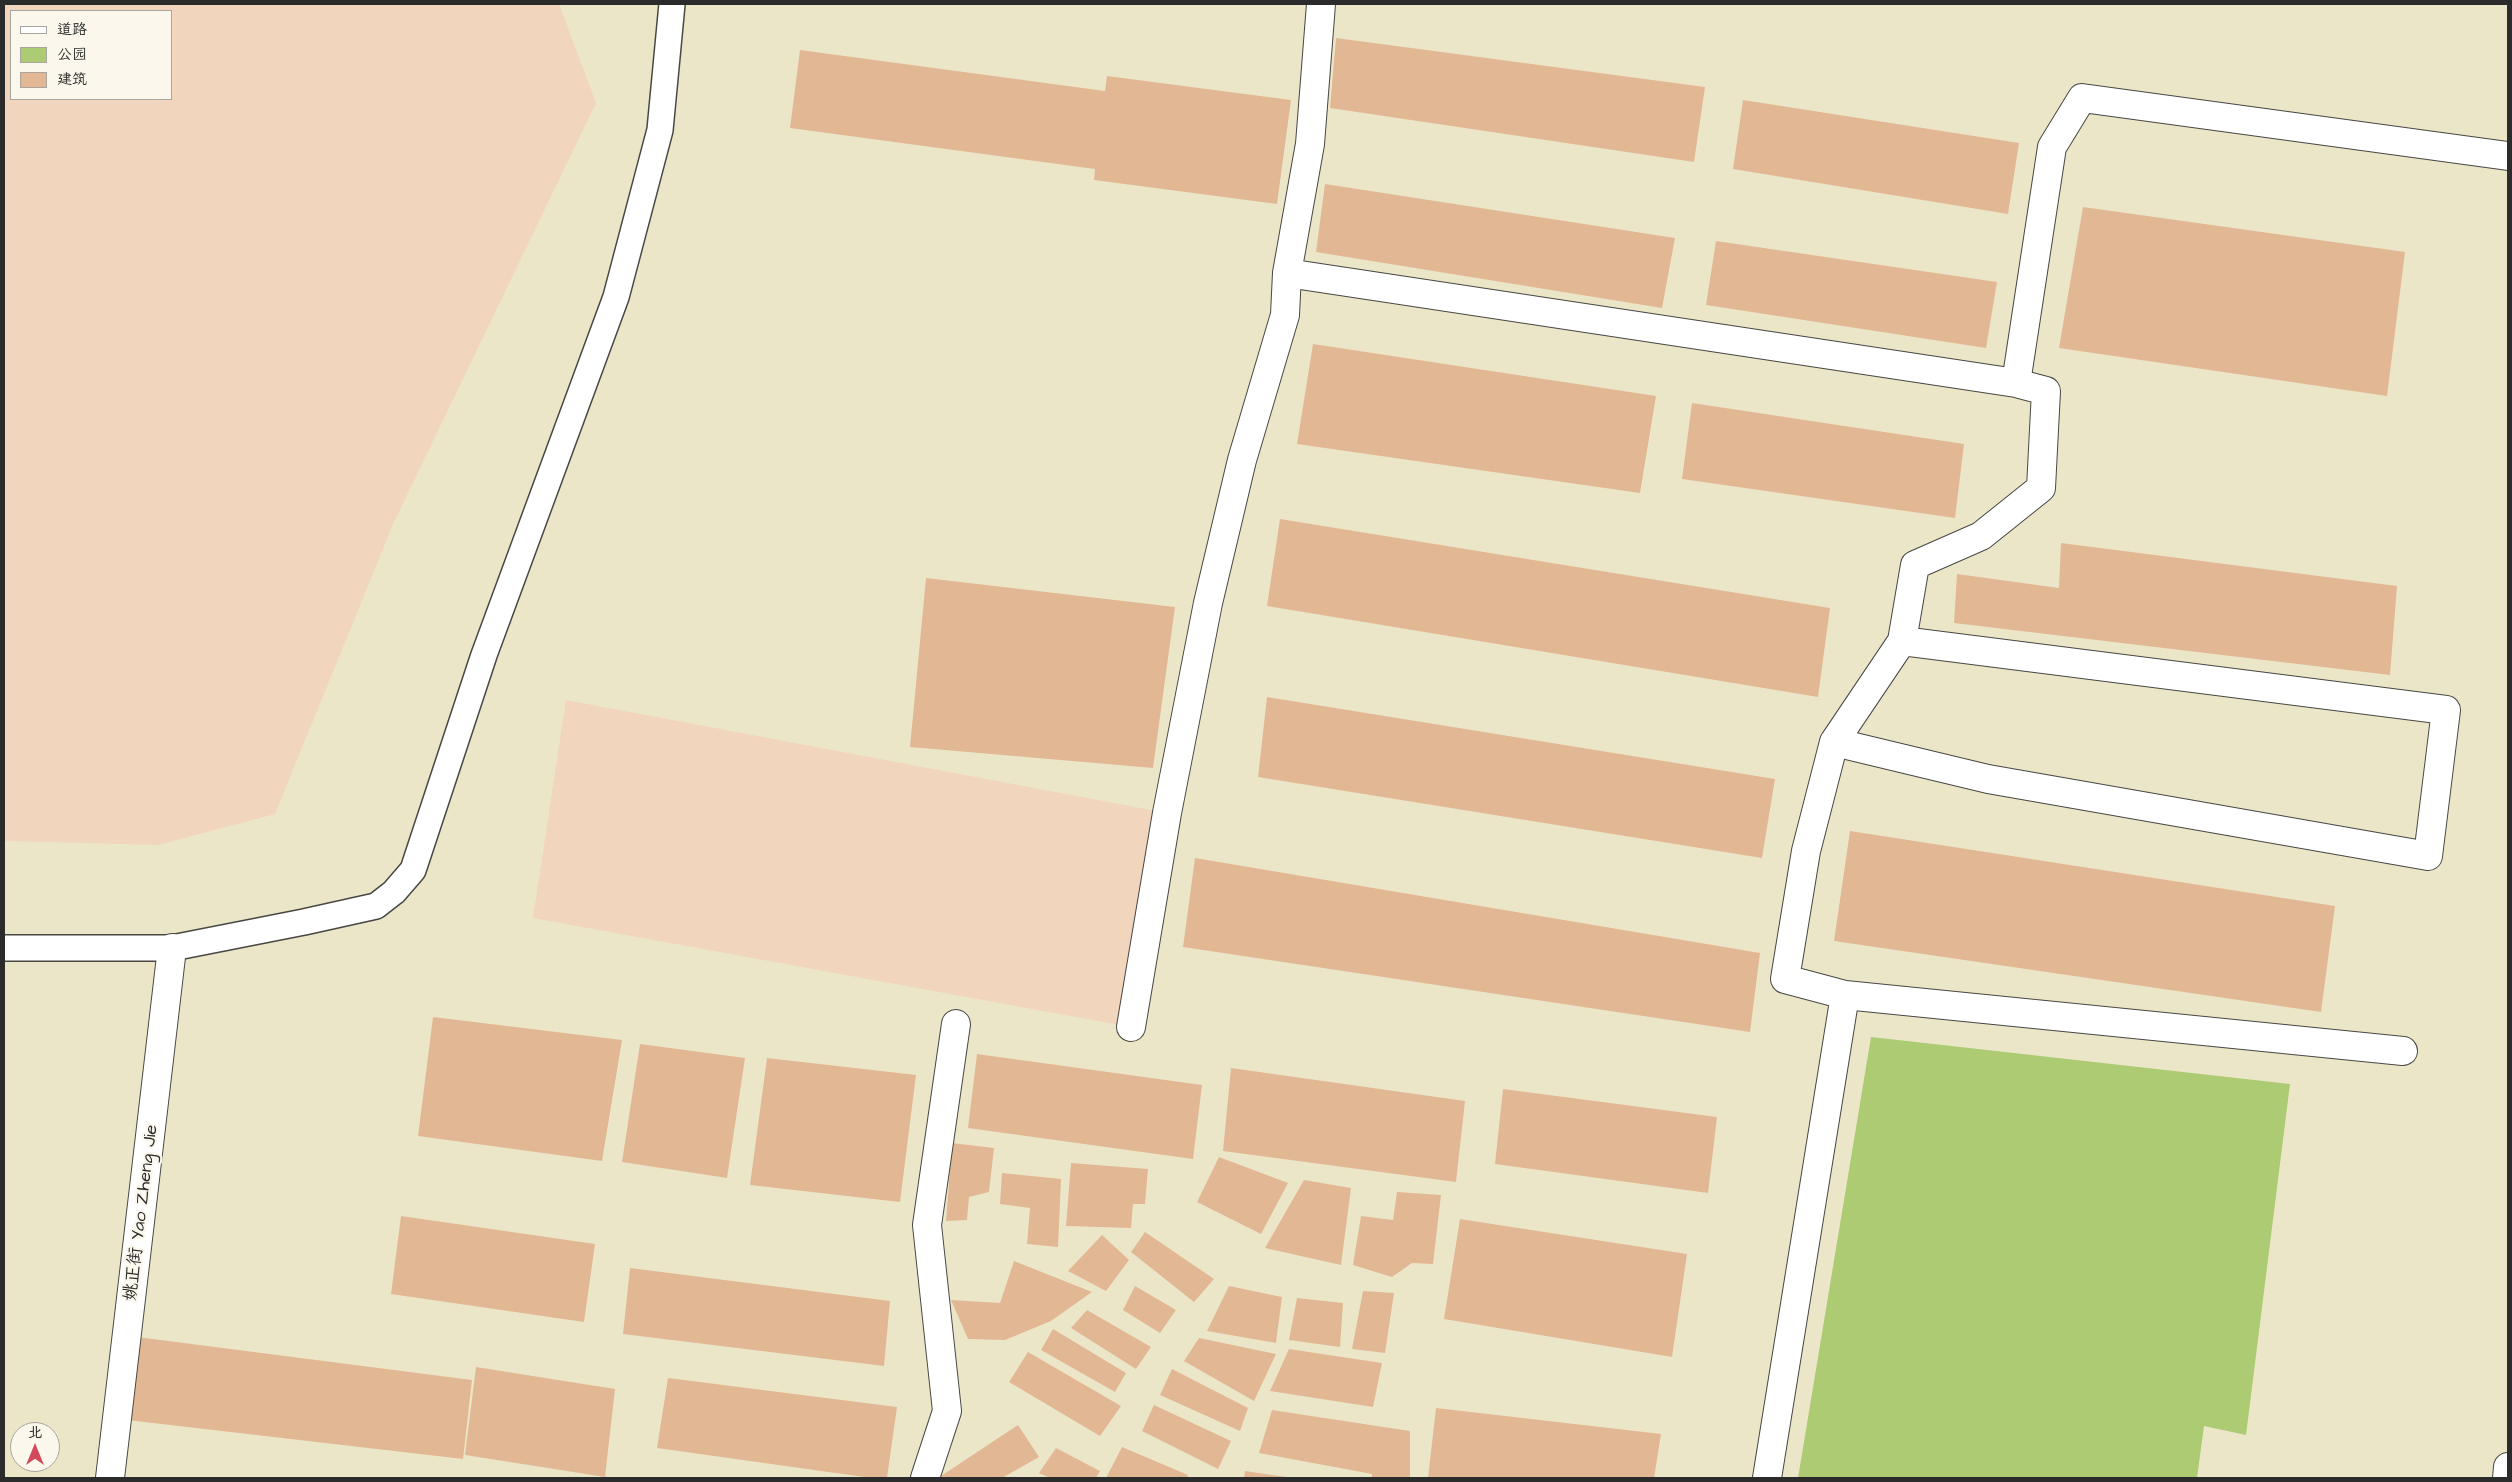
<!DOCTYPE html>
<meta charset="utf-8">
<style>
body{margin:0}
#map{position:relative;width:2512px;height:1482px;overflow:hidden;background:#ece6c9;font-family:"Architects Daughter","LXGW WenKai TC",sans-serif}
canvas{display:block}
.frame{position:absolute;inset:0;border:5px solid #2b2b2b;pointer-events:none}
.legend{position:absolute;left:10px;top:10px;width:162px;height:90px;box-sizing:border-box;background:#fbf7ec;border:1px solid #a8a59f;margin:0;padding:6px 9px;list-style:none;font-size:15px;color:#2b2b2b}
.legend li{display:flex;align-items:center;gap:10px;height:25px}
.legend b{width:25px;border:1px solid #a8a59f}
.north{position:absolute;left:10px;top:1422px;width:50px;height:50px;box-sizing:border-box;background:#fbf7ec;border:1px solid #a8a59f;border-radius:50%;rotate:0deg;font-size:14px;font-weight:700;line-height:20px;text-align:center;color:#2b2b2b}
.north::after{content:'';display:block;margin:auto;width:18px;height:22px;background:#d1495b;clip-path:polygon(50% 0,100% 100%,50% 72%,0 100%)}
</style>
<div id="map">
<canvas width="2512" height="1482"></canvas>
<div class="frame"></div>
<ul class="legend">
<li><b style="height:6px;background:#fff"></b>道路</li>
<li><b style="height:14px;background:#accb73"></b>公园</li>
<li><b style="height:14px;background:#e2b894"></b>建筑</li>
</ul>
<div class="north">北</div>
</div>
<script>
const ctx = document.querySelector('canvas').getContext('2d');
ctx.lineJoin = 'round';
function paint(path, color) { ctx.fillStyle = color; ctx.fill(path, 'evenodd'); }
const poly = rows => new Path2D(rows.map(r => 'M' + r).join(''));
function trace(path, color, width, dash) { ctx.strokeStyle = color; ctx.lineWidth = width; ctx.lineCap = dash ? 'butt' : 'round'; ctx.setLineDash(dash || []); ctx.stroke(path); }
function label(font, color, halo, rows, align = 'center') {
  ctx.font = font + ' "Architects Daughter","LXGW WenKai TC",sans-serif'; ctx.lineWidth = 4.5; ctx.setLineDash([]); ctx.textBaseline = 'middle'; ctx.strokeStyle = halo; ctx.fillStyle = color; for (const [text, x, y, turn = 0] of rows) {
    ctx.save(); ctx.translate(x, y); ctx.rotate((+turn || 0) * Math.PI / 180); ctx.textAlign = isNaN(turn) ? turn : align; if (halo) ctx.strokeText(text, 0, 0); ctx.fillText(text, 0, 0); ctx.restore();
  }
}
paint(poly([
 [4,4,559,4,596,103,394,522,275,814,158,845,4,841],
 [11,11,171,11,171,99,11,99],
 [566,700,1167,813,1131,1027,533,918]
]), '#f1d5bd');
paint(poly([
 [1871,1037,2290,1084,2246,1435,2204,1426,2197,1478,1798,1478]
]), '#accb73');
paint(poly([
 [1336,38,1705,87,1694,162,1330,108],
 [800,50,1105,91,1107,76,1291,100,1277,204,1094,180,1095,169,790,128],
 [1743,100,2019,143,2008,214,1733,169],
 [1325,184,1675,238,1662,308,1316,252],
 [2083,207,2405,252,2387,396,2059,348],
 [1716,241,1997,282,1986,348,1706,305],
 [1313,344,1656,396,1640,493,1297,444],
 [1692,403,1964,444,1955,518,1682,479],
 [1280,519,1830,608,1818,697,1267,606],
 [2061,543,2397,586,2390,675,1954,623,1957,574,2059,588],
 [926,578,1175,607,1153,768,910,747],
 [1267,697,1775,779,1762,858,1258,777],
 [1850,831,2335,906,2321,1012,1834,941],
 [1195,858,1760,953,1750,1032,1183,947],
 [433,1017,622,1040,602,1161,418,1136],
 [640,1044,745,1058,727,1178,622,1162],
 [977,1054,1202,1085,1193,1159,968,1128],
 [767,1058,916,1075,900,1202,750,1185],
 [1231,1068,1465,1101,1456,1182,1223,1151],
 [1503,1089,1717,1117,1708,1193,1495,1164],
 [952,1143,994,1148,989,1192,969,1197,967,1220,946,1221],
 [1219,1157,1288,1183,1261,1234,1197,1202],
 [1071,1163,1148,1169,1145,1204,1133,1204,1131,1228,1066,1226],
 [1002,1173,1061,1179,1058,1247,1027,1244,1030,1208,1000,1204],
 [1304,1180,1351,1188,1341,1265,1265,1248],
 [1397,1192,1441,1195,1433,1264,1412,1263,1392,1277,1353,1265,1361,1216,1393,1220],
 [401,1216,595,1244,584,1322,391,1294],
 [1460,1219,1687,1254,1672,1357,1444,1319],
 [1145,1232,1214,1279,1194,1302,1131,1252],
 [1102,1235,1129,1260,1106,1291,1068,1271],
 [1014,1261,1092,1292,1051,1321,1005,1340,968,1339,951,1300,1000,1303],
 [630,1268,890,1301,884,1366,623,1334],
 [1135,1286,1176,1310,1160,1333,1123,1310],
 [1229,1286,1282,1297,1276,1343,1207,1331],
 [1363,1291,1394,1293,1385,1353,1352,1349],
 [1297,1298,1343,1303,1340,1347,1289,1340],
 [1087,1310,1151,1347,1136,1369,1071,1328],
 [1053,1329,1126,1373,1115,1392,1041,1350],
 [137,1337,472,1380,463,1459,127,1420],
 [1199,1338,1276,1354,1254,1401,1184,1361],
 [1289,1349,1382,1363,1373,1407,1270,1391],
 [1028,1352,1121,1406,1100,1436,1009,1382],
 [476,1367,615,1389,605,1477,465,1455],
 [1172,1369,1248,1408,1240,1431,1160,1395],
 [668,1378,897,1407,887,1478,871,1478,657,1448],
 [1154,1405,1231,1441,1218,1469,1142,1431],
 [1436,1408,1661,1434,1654,1478,1428,1478],
 [1272,1410,1410,1431,1410,1478,1372,1478,1372,1474,1259,1453],
 [1018,1425,1039,1457,1002,1478,938,1478],
 [1122,1447,1188,1475,1187,1478,1106,1478],
 [1056,1448,1100,1471,1096,1478,1050,1478,1039,1473],
 [1245,1471,1286,1477,1286,1478,1244,1478]
]), '#e2b894');
const service = poly([
 [4,948,172,948,304,922,376,906,394,892,413,870,484,655,616,297,660,130,672,4]
]);
const minor = poly([
 [1287,273,2016,383],
 [1834,742,1902,641],
 [1845,995,2403,1051],
 [1131,1027,1167,813,1208,603,1242,460,1285,315,1287,273,1310,144,1321,4],
 [110,1478,172,948],
 [925,1478,947,1411,927,1225,956,1024],
 [1767,1478,1845,995,1785,979,1806,851,1834,742,1988,779,2428,856,2446,710,1902,641,1915,565,1981,536,2041,488,2046,391,2016,383,2052,147,2082,98,2508,156]
]);
const secondary = poly([
 [2507,1478,2508,1467]
]);
trace(service, '#484743', 28);
trace(minor, '#484743', 30);
trace(secondary, '#484743', 30);
trace(service, '#fff', 25);
trace(minor, '#fff', 28);
trace(secondary, '#fff', 28);
label('18px', '#2b2b2b', '#fbf7ec', [
 ["姚正街 Yao Zheng Jie",142,1213,-83]
]);
</script>
